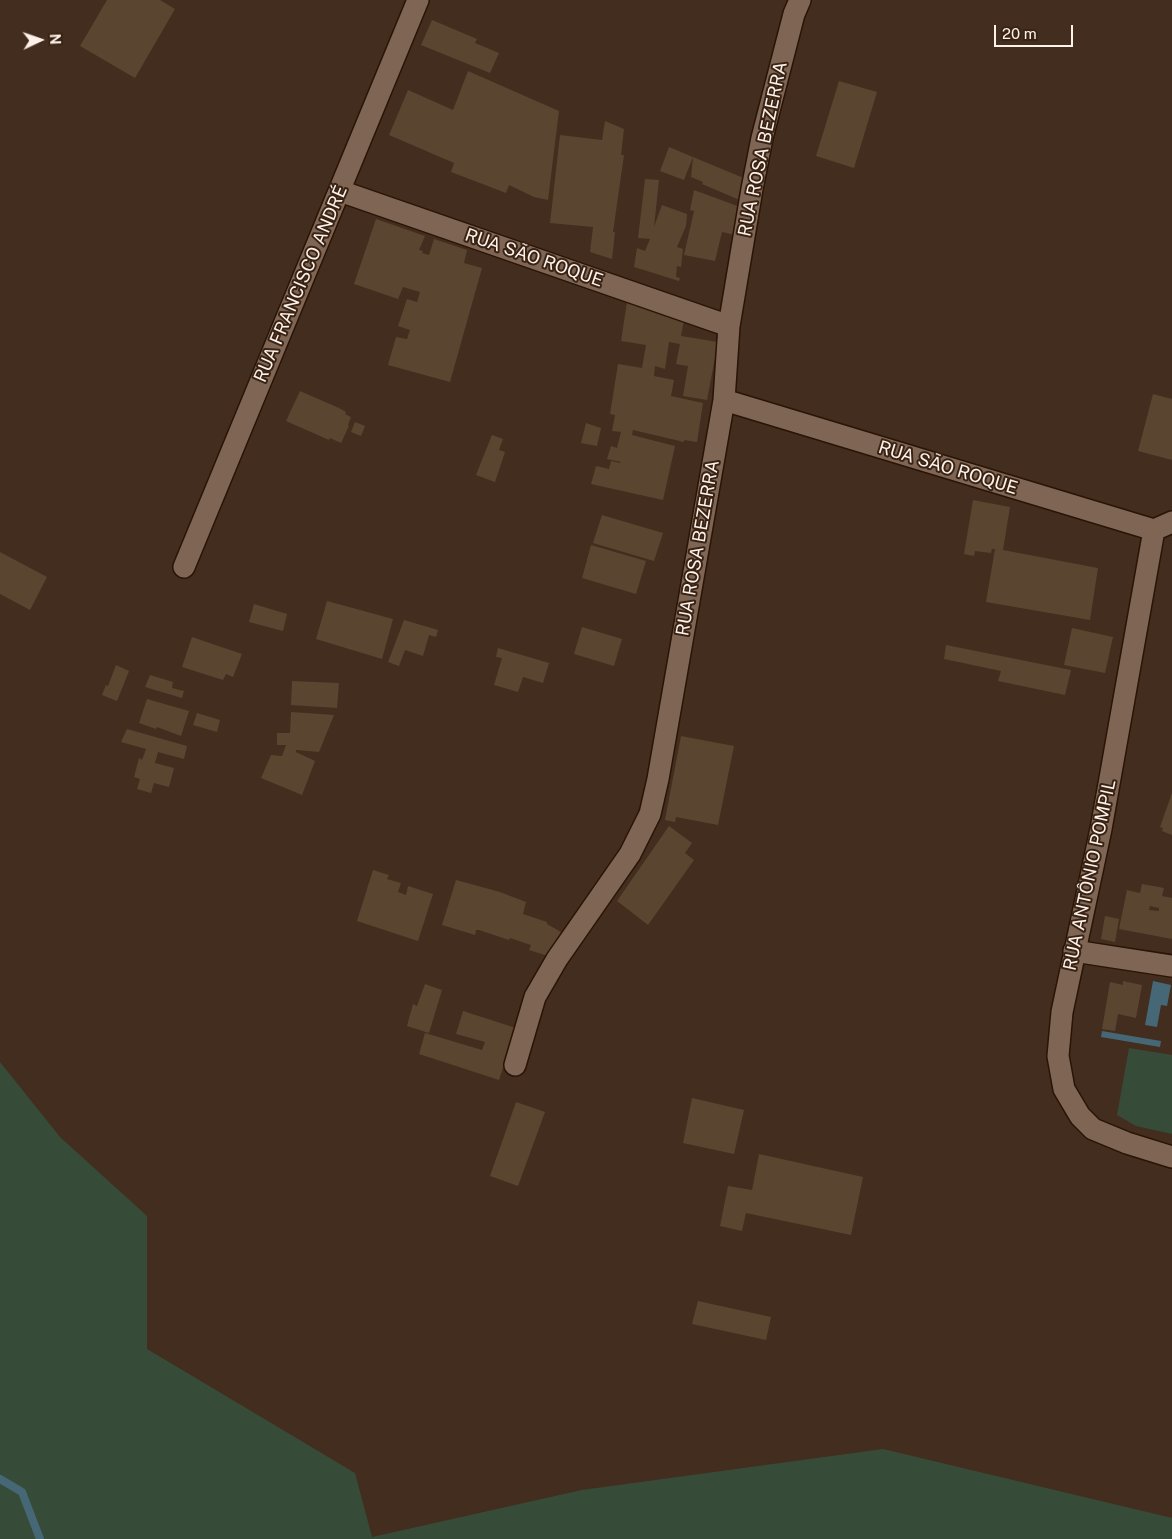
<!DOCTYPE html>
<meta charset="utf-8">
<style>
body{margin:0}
#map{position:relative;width:1172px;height:1539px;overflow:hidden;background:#432d1e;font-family:"Public Sans",sans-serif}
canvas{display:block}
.north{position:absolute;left:15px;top:15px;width:50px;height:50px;-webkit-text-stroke:4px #392314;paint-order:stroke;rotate:87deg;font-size:14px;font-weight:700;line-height:20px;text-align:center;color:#fdf1e9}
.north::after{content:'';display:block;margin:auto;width:18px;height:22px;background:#fdf1e9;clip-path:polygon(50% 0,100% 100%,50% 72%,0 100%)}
.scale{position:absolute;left:994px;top:25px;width:79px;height:22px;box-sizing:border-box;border:2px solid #fdf1e9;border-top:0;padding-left:6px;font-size:15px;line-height:18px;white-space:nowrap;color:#fdf1e9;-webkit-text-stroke:4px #392314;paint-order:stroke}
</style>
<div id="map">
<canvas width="1172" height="1539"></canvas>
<div class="north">N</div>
<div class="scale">20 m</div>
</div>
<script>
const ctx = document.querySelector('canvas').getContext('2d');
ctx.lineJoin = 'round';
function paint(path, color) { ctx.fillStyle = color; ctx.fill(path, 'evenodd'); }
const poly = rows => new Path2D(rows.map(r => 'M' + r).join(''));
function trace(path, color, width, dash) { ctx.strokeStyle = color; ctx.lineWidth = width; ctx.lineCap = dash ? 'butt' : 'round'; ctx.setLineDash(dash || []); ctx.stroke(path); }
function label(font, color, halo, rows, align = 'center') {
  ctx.font = font + ' "Public Sans",sans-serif'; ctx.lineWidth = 4; ctx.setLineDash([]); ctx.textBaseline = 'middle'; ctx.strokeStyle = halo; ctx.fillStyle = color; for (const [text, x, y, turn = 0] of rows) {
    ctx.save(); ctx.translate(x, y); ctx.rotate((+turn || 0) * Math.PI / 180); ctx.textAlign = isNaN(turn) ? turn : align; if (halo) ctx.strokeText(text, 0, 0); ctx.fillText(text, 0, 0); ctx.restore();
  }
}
paint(poly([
 [1129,1048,1172,1055,1172,1134,1136,1126,1117,1115],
 [0,1062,60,1137,147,1216,147,1349,355,1473,372,1537,582,1490,883,1449,1172,1518,1172,1539,0,1539]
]), '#374c38');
paint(poly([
 [1153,981,1171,985,1167,1006,1161,1005,1157,1027,1145,1025],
 [1102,1031,1161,1041,1160,1047,1101,1037]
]), '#466775');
trace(poly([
 [0,1479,22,1492,40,1539]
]), '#466775', 8);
paint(poly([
 [107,0,160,0,175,9,135,78,80,46],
 [432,20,477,39,475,43,499,53,490,73,421,45],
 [468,71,559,111,548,200,534,197,509,185,506,193,451,172,454,163,389,135,408,90,453,110],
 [839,81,877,92,854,168,816,156],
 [605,121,624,129,621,155,624,155,613,232,615,232,612,259,590,252,593,227,550,223,560,135,602,140],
 [669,147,693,157,684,180,660,171],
 [693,157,746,179,742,201,702,184,703,182,691,177],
 [645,179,659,180,654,227,662,205,687,214,686,226,677,247,683,249,681,267,677,266,676,277,680,278,679,281,634,267,637,248,645,251,650,239,638,238],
 [694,190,740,207,735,235,722,232,715,261,684,255,694,211,690,210],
 [376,219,425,236,419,250,423,251,422,253,429,255,434,239,467,250,464,263,482,268,450,382,388,365,396,337,407,339,410,330,398,326,407,299,417,302,420,292,403,287,398,299,354,284],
 [627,302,684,320,681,336,718,342,707,400,683,396,688,366,676,364,680,344,669,342,665,369,655,366,654,376,674,380,671,396,703,403,697,442,684,440,684,442,633,430,632,435,675,446,663,500,591,484,596,466,609,469,611,461,620,463,621,462,607,459,611,446,617,448,621,432,612,431,615,415,610,414,618,364,642,368,646,345,621,341],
 [300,391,339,408,346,412,345,414,351,417,348,425,349,426,341,443,330,438,329,440,286,421],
 [1153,394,1172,399,1172,460,1138,451],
 [355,422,365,426,361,436,351,432],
 [586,423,601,428,597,446,581,443],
 [492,435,503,439,499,450,505,452,495,482,476,475],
 [973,500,1010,507,1003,550,1098,568,1090,620,986,602,995,549,992,549,991,553,975,551,974,556,964,554],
 [602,515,663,533,654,561,593,543],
 [591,545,646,561,636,594,582,578],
 [0,552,47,577,30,610,0,594],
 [327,601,393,619,382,659,316,639],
 [254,604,287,614,283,631,249,622],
 [404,620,438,630,436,637,429,635,423,656,405,650,399,666,388,662],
 [582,627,622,639,614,666,574,654],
 [1072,628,1113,637,1105,673,1064,665],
 [192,637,242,654,233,677,226,674,223,680,182,667],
 [946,645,1071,670,1065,695,998,681,1001,671,944,659],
 [498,648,549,663,543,683,523,677,518,692,494,685,502,658,496,657],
 [116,665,129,671,117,701,102,695,106,685,108,686],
 [150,675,173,682,172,688,184,691,182,698,145,687],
 [292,681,339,683,337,708,291,705],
 [147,699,189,711,181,736,157,727,156,729,139,723],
 [291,712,334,715,319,752,296,750,296,752,315,761,302,795,261,778,271,755,282,756,286,745,277,745,277,733,290,733],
 [197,713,220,720,217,732,193,725],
 [127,729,187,746,184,759,158,752,155,763,174,768,169,787,154,783,151,793,137,789,140,779,134,777,139,758,142,760,146,749,121,742],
 [681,736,734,746,718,825,676,817,675,822,665,820],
 [1172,793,1172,835,1162,831,1163,828,1160,827],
 [669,826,692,843,685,853,694,860,648,925,617,901],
 [373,870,389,875,387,879,401,883,398,892,406,895,408,886,433,894,418,941,357,921],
 [456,880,500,892,526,902,523,914,547,922,547,924,561,932,548,956,529,950,531,945,510,938,509,940,479,930,476,930,475,935,442,925],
 [1142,884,1164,888,1162,896,1172,898,1172,939,1119,929,1127,890,1140,893],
 [1150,906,1159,908,1159,911,1149,910],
 [1105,916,1119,919,1115,942,1101,939],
 [1123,981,1142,985,1136,1018,1118,1014,1115,1031,1102,1029,1110,982,1123,985],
 [425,984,442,990,429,1033,407,1026,413,1004,417,1006],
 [463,1011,516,1028,499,1080,419,1054,425,1033,482,1050,485,1042,456,1034],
 [692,1098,744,1110,734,1154,683,1143],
 [516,1102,545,1112,518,1186,490,1176],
 [759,1154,863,1177,851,1235,746,1213,742,1231,720,1226,728,1186,752,1190],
 [698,1301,771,1317,766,1340,692,1324]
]), '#5a4530');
const street = poly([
 [340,191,729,326],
 [724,400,1154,530,1172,522],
 [1154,530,1101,829,1062,1012,1058,1056,1064,1089,1080,1116,1093,1129,1127,1143,1172,1157],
 [184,567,418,0],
 [1074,951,1172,966],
 [515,1065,535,997,557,959,630,854,650,814,658,779,724,400,729,326,752,189,762,138,794,14,800,0]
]);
trace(street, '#291406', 24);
trace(street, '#7f6554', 21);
label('18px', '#fdf1e9', '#392314', [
 ["RUA ROSA BEZERRA",763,149,-78],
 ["RUA SÃO ROQUE",534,258,19],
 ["RUA FRANCISCO ANDRÉ",301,284,-67],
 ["RUA SÃO ROQUE",948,468,17],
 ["RUA ROSA BEZERRA",698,548,-80],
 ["RUA ANTÔNIO POMPIL",1090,875,-78]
]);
</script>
